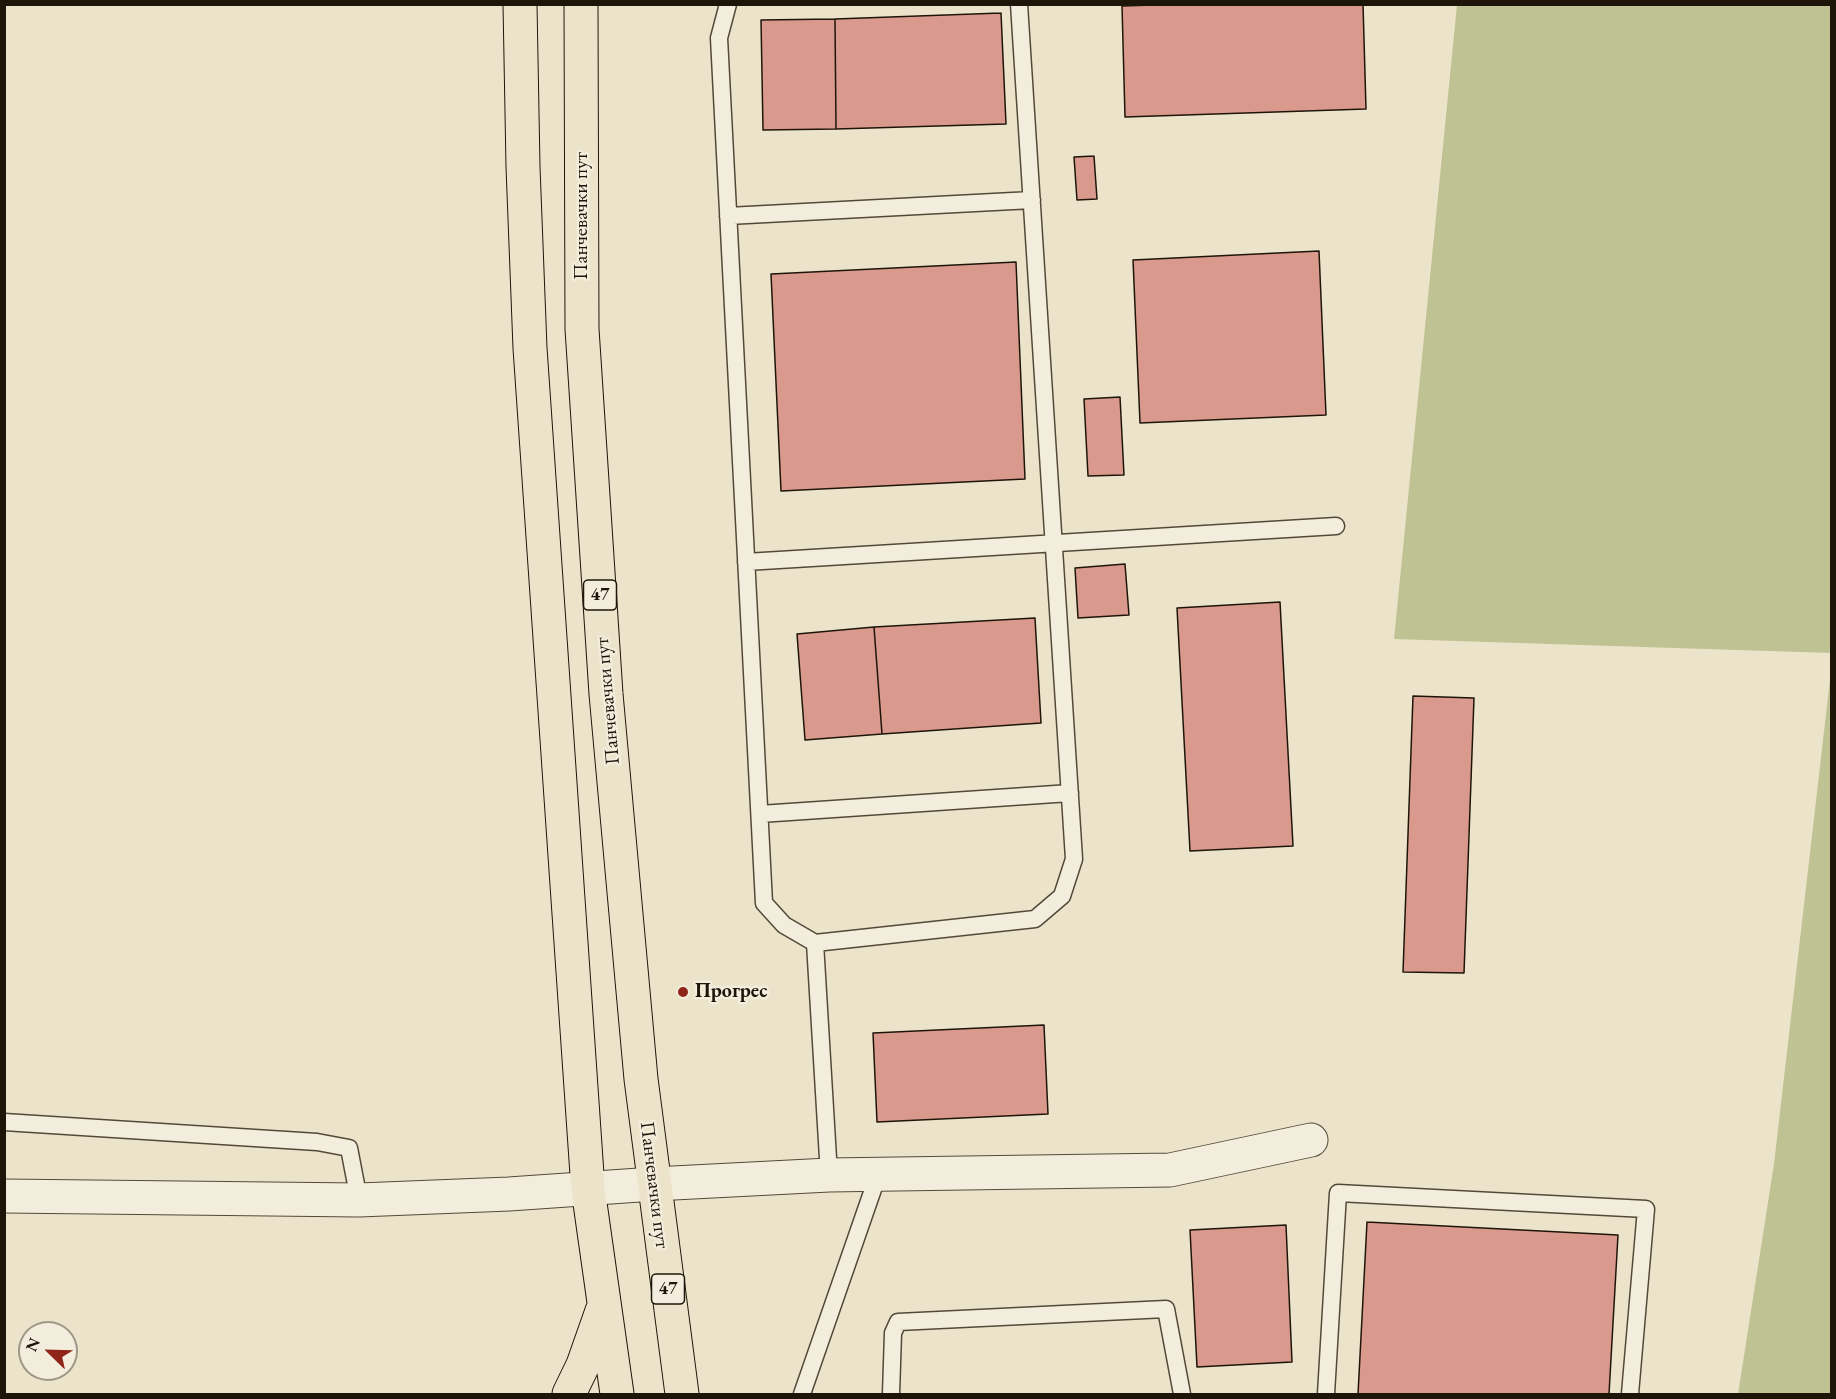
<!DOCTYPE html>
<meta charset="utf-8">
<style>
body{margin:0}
#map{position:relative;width:1836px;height:1399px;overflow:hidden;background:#ece4ca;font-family:"EB Garamond",serif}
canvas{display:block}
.frame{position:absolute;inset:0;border:6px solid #1e1509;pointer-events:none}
.north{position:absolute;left:18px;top:1321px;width:60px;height:60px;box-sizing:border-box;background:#f3eddd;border:2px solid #9e9788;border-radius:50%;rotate:293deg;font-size:16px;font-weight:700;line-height:24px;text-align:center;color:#1e1509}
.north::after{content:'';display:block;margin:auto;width:21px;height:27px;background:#8f2418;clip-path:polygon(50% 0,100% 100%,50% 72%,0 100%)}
</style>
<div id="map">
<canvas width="1836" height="1399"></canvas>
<div class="frame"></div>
<div class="north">N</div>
</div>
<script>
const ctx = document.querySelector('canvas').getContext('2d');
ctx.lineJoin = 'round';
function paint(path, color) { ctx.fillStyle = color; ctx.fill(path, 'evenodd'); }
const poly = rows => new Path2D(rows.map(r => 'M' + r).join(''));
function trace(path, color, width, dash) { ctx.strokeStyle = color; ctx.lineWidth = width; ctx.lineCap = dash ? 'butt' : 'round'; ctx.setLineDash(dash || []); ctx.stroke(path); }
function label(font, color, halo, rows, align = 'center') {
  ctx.font = font + ' "EB Garamond",serif'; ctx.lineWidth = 4.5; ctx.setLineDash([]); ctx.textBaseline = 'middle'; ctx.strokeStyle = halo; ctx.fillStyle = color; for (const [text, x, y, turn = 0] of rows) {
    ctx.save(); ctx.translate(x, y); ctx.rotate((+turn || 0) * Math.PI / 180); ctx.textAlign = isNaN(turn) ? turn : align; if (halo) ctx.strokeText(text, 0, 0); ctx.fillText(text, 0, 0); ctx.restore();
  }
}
paint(poly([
 [1457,5,1831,5,1831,653,1394,639],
 [1831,671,1831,1394,1738,1394,1774,1164]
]), '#bfc292');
const building = poly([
 [1185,4,1363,4,1366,109,1125,117,1122,6,1185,4],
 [1001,13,1006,124,836,129,835,19,1001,13],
 [835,19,836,129,763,130,761,20,835,19],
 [1094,156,1097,199,1077,200,1074,157,1094,156],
 [1319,251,1326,415,1140,423,1133,260,1319,251],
 [1016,262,1025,479,781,491,771,274,1016,262],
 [1120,397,1124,475,1088,476,1084,399,1120,397],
 [1125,564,1129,615,1078,618,1075,568,1125,564],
 [1280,602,1293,846,1190,851,1177,608,1280,602],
 [1035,618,1041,723,882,734,874,627,1035,618],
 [874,627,882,734,805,740,797,634,874,627],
 [1413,696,1474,698,1464,973,1403,972,1413,696],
 [1044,1025,1048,1114,877,1122,873,1033,1044,1025],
 [1367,1222,1618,1235,1609,1394,1358,1394,1367,1222],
 [1286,1225,1292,1362,1197,1367,1190,1230,1286,1225]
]);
paint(building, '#da998d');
trace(building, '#1e1509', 1.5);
const lane = poly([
 [728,4,719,38,764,903,784,925,815,943,1035,919,1062,896,1074,859,1019,4],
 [728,216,1032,200],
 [746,562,1336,526],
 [760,814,1070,793],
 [815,943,829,1175],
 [4,1122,317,1142,349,1148,359,1200],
 [802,1394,878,1175],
 [891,1394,893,1333,898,1322,1166,1309,1182,1394],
 [1326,1394,1338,1193,1646,1209,1630,1394]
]);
const street = poly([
 [4,1196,359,1200,509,1194,654,1184,829,1175,1170,1170,1311,1140]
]);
const primary = poly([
 [520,4,523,167,530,348,588,1189,617,1394],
 [581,4,582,329,606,694,641,1079,682,1394],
 [569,1394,583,1365,602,1311]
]);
trace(lane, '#524939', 19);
trace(street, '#524939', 35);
trace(primary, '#1e1509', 35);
trace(lane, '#f3eddd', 16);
trace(street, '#f3eddd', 33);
trace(primary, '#ece4ca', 33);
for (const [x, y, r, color] of [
 [683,992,6,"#8f2418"]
]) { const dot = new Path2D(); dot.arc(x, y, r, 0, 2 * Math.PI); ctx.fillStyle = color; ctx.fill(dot); trace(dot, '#f3eddd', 2); }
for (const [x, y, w] of [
 [600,595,33],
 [668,1289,33]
]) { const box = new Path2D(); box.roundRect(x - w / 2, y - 15, w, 30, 4.5); ctx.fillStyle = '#f3eddd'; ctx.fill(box); trace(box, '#1e1509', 1.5); }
label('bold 18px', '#1e1509', null, [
 ["47",600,595],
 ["47",668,1289]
]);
label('20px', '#1e1509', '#f3eddd', [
 ["Панчевачки пут",582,216,-90],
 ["Панчевачки пут",608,701,-95],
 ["Панчевачки пут",654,1185,83]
]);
label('bold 20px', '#1e1509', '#f3eddd', [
 ["Прогрес",695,992]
], 'left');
</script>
